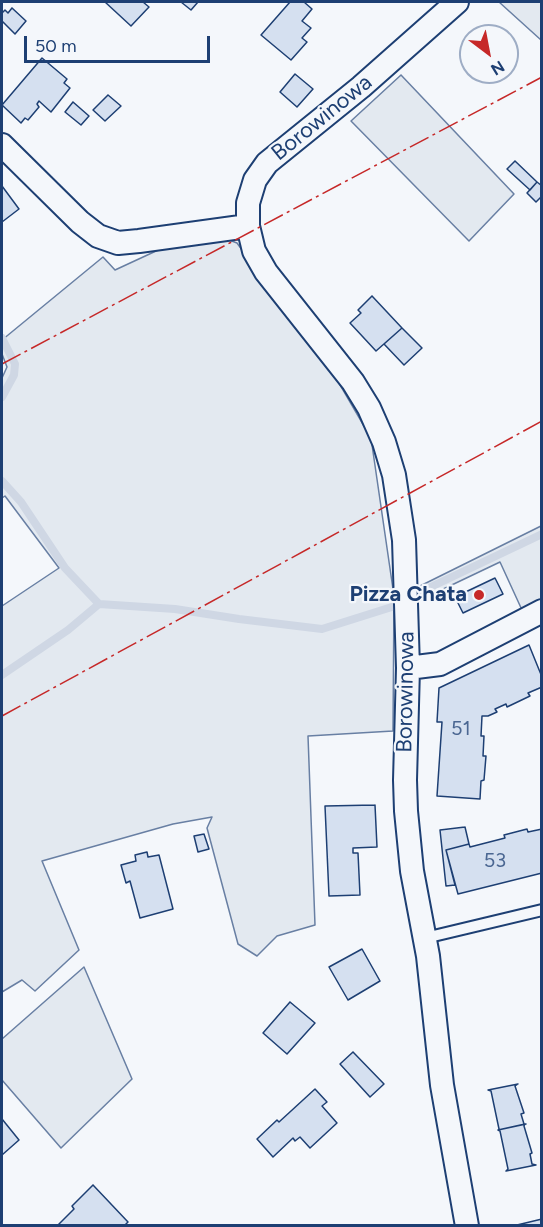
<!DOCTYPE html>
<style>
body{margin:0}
#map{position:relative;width:543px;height:1227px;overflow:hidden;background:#f4f7fb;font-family:Figtree,sans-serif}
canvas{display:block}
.frame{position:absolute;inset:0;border:3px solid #1d3f73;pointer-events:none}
.north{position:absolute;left:459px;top:24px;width:60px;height:60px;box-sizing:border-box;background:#f4f7fb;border:2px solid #9eadc5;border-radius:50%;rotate:148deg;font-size:16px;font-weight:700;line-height:24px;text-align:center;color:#1d3f73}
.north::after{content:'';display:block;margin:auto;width:21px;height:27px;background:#c62828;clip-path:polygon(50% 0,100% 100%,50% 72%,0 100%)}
.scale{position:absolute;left:24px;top:36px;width:186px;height:27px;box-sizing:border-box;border:3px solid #1d3f73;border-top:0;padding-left:8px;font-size:18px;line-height:21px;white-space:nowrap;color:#1d3f73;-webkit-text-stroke:4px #f4f7fb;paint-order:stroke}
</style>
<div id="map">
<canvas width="543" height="1227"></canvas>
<div class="frame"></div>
<div class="north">N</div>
<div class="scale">50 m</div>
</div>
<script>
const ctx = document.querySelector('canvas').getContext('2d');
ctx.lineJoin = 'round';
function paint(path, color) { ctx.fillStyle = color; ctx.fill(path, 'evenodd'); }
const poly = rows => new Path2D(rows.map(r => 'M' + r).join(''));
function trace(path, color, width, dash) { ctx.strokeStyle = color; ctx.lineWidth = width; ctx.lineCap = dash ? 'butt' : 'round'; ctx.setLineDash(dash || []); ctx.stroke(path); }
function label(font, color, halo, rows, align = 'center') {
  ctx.font = font + ' Figtree,sans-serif'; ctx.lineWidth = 4.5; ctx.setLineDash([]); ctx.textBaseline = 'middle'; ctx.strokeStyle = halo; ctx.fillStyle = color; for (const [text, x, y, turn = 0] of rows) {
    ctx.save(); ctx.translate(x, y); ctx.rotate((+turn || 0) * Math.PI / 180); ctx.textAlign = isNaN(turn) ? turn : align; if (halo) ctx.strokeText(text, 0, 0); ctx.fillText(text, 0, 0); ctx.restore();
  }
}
const green = poly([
 [499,2,541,2,541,40,499,2],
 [401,75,514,194,469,241,351,121,401,75],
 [216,235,237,243,339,383,371,438,394,596,393,731,308,736,315,925,277,936,257,956,238,944,207,828,212,817,173,824,42,861,79,950,35,991,22,980,2,992,2,606,59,568,5,496,2,498,2,378,7,367,2,354,2,340,103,257,115,270,169,245,216,235],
 [541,526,541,600,522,610,500,562,416,602,414,589,541,526],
 [84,967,132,1079,61,1148,2,1080,2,1039,84,967]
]);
paint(green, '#e3e9f0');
trace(green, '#687fa3', 1.5);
trace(poly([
 [2,338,15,364,14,375,2,397],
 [2,481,21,502,65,568,99,604,175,609,239,619,322,629,395,606],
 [416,594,542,534],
 [2,675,68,630,99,604]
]), '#cfd7e4', 8);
const building = poly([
 [105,2,143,2,149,7,131,26,105,2],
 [181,2,198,2,191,10,181,2],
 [290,2,304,2,312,9,302,21,311,28,302,38,307,42,291,60,261,35,290,2],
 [12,8,26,21,15,34,2,21,2,13,5,10,8,13,12,8],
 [42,58,67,79,64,83,70,88,51,112,39,101,37,104,39,107,28,120,25,118,21,123,2,105,42,58],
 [295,74,313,89,297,107,280,92,295,74],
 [108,95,121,106,105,121,93,110,108,95],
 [73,102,89,116,81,125,65,112,73,102],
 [515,161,537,182,530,190,507,169,515,161],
 [537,182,542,186,542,196,536,202,527,193,537,182],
 [2,186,19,209,2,222,2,186],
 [372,296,402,328,376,351,350,323,361,313,358,310,372,296],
 [402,328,422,348,404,365,384,344,402,328],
 [495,578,503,594,463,613,455,597,495,578],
 [529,645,542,677,542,687,528,693,530,696,507,707,506,704,495,709,497,712,488,716,482,716,481,736,484,736,483,756,486,756,484,780,481,781,480,799,437,796,442,722,437,722,439,688,529,645],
 [375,805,377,847,353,848,353,853,358,853,360,895,329,896,325,806,375,805],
 [465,827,469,844,446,850,455,885,446,886,440,830,465,827],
 [527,829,528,832,542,829,542,873,458,894,446,850,469,844,470,847,505,838,504,835,527,829],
 [204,834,209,849,198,852,194,836,204,834],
 [147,852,148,857,159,855,173,909,140,918,130,881,126,883,121,865,136,861,135,855,147,852],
 [362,949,380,981,348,1000,329,967,362,949],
 [290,1002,315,1023,287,1054,263,1033,290,1002],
 [353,1052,384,1084,370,1097,340,1064,353,1052],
 [518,1084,515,1086,524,1113,521,1114,524,1124,526,1124,498,1130,499,1129,491,1091,488,1090,518,1084],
 [315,1089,327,1102,322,1106,337,1123,310,1148,300,1137,295,1141,293,1138,273,1157,257,1139,277,1120,279,1122,315,1089],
 [2,1119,19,1140,2,1155,2,1119],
 [525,1124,524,1126,532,1153,530,1154,532,1164,536,1165,506,1171,508,1169,500,1131,498,1130,525,1124],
 [93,1185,128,1222,124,1226,57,1226,74,1209,72,1206,93,1185],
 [542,1219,542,1226,517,1225,542,1219]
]);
paint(building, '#d5e0f0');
trace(building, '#1d3f73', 1.5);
const lane = poly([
 [425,938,542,910]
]);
const street = poly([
 [457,2,361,87,267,163,255,180,248,203,248,226,254,251,266,272,353,382,369,408,384,442,394,475,404,540,408,668,405,780,406,811,412,871,428,956,442,1085,467,1226],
 [2,145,80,222,98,236,118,243,139,241,248,226],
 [408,668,440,664,542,611]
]);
trace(lane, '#1d3f73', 14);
trace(street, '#1d3f73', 26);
trace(lane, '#f4f7fb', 10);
trace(street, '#f4f7fb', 22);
trace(poly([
 [2,364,542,77],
 [2,716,542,421]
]), '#c62828', 1.5, [21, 4.5, 3, 4.5]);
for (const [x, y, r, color] of [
 [479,595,6,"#c62828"]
]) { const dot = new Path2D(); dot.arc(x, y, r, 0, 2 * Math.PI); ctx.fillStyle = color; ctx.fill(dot); trace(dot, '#f4f7fb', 2); }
label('20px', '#4b6792', null, [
 ["51",461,729],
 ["53",495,861]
]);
label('22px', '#1d3f73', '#f4f7fb', [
 ["Borowinowa",322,118,-39],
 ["Borowinowa",406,692,-89]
]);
label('bold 22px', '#1d3f73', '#f4f7fb', [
 ["Pizza Chata",467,595]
], 'right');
</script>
